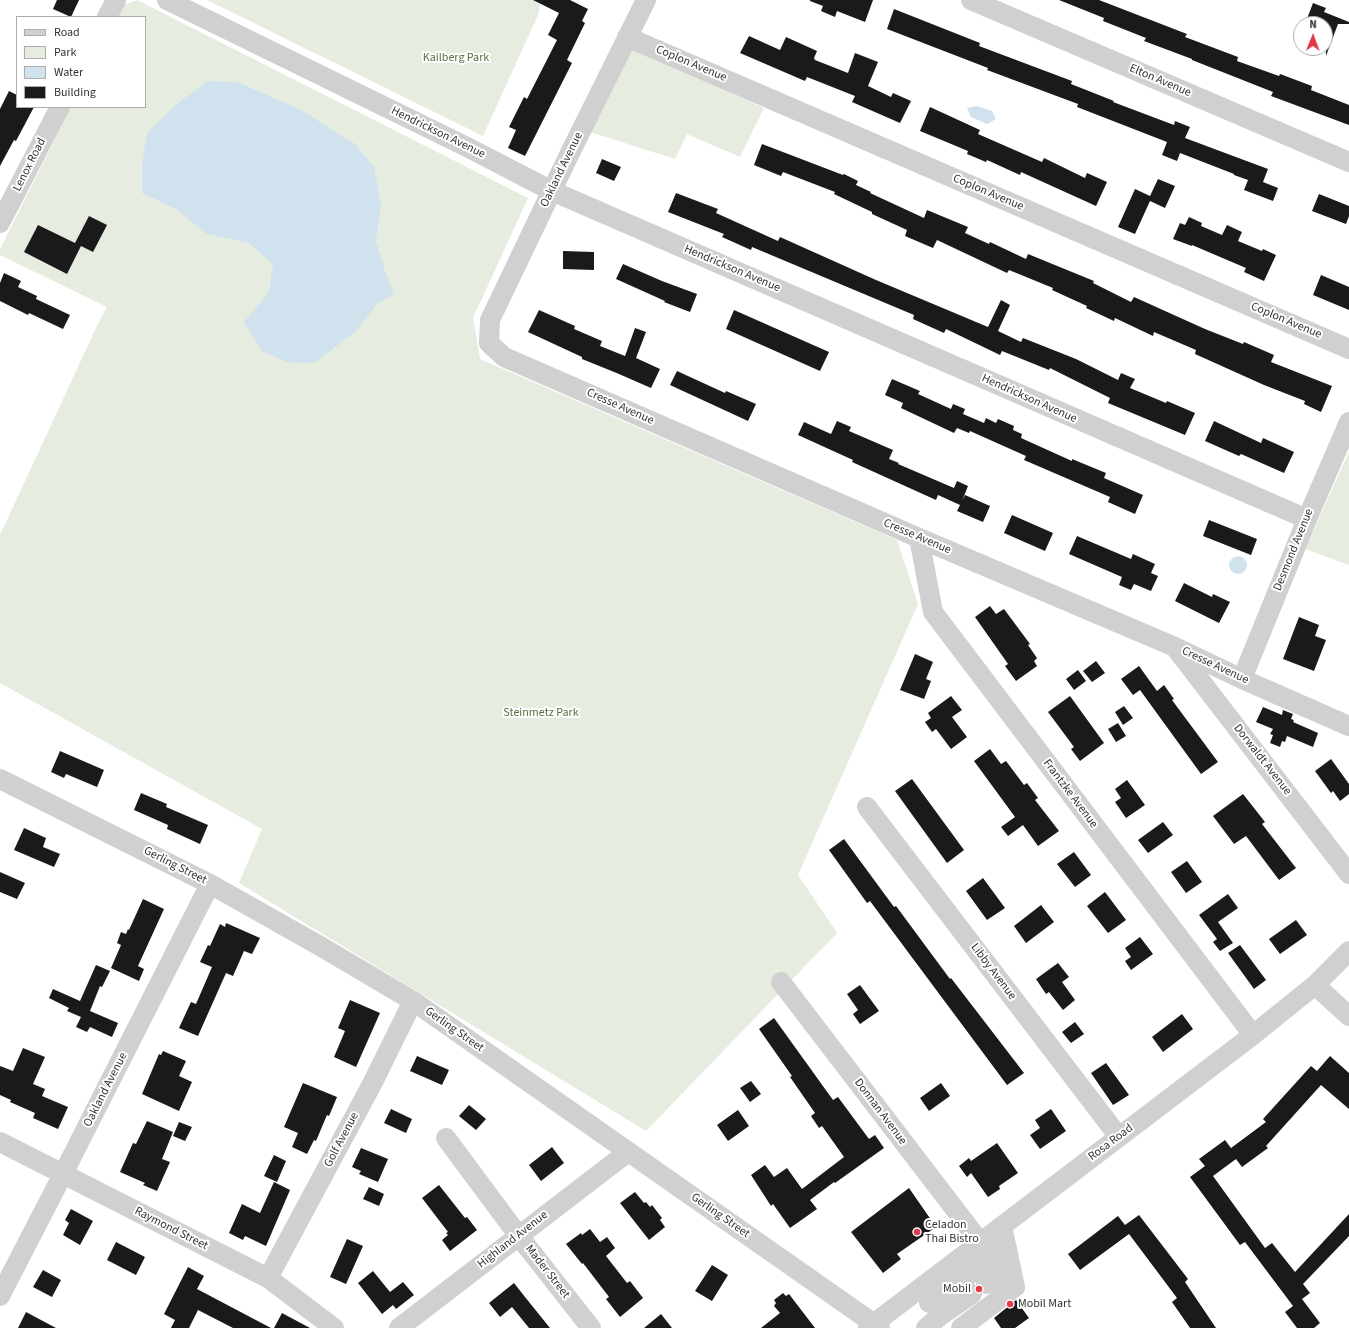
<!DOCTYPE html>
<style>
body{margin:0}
#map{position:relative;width:1349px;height:1328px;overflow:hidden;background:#fff;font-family:"Source Sans 3",sans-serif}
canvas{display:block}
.legend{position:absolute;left:16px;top:16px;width:130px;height:92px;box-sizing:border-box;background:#fff;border:1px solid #adadad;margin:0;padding:5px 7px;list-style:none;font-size:12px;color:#333}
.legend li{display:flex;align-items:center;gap:8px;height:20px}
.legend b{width:20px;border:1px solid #adadad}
.north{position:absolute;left:1293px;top:16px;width:40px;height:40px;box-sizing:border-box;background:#fff;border:1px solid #adadad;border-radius:50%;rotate:1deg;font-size:11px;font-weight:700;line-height:16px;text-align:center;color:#333}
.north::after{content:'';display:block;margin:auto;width:14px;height:18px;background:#e63946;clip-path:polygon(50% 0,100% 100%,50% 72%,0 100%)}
</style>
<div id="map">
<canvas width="1349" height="1328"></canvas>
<ul class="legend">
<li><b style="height:5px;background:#d0d0d0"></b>Road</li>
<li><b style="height:11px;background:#e6ecdf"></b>Park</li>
<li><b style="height:11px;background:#cfe2ee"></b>Water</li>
<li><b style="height:11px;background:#1a1a1a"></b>Building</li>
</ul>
<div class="north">N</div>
</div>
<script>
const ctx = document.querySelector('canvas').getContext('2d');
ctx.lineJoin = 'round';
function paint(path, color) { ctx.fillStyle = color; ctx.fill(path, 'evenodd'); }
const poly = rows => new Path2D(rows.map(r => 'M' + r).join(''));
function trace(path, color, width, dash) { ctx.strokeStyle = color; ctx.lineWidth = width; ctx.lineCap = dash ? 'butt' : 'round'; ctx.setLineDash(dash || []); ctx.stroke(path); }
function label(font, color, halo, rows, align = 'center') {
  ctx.font = font + ' "Source Sans 3",sans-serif'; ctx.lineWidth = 4; ctx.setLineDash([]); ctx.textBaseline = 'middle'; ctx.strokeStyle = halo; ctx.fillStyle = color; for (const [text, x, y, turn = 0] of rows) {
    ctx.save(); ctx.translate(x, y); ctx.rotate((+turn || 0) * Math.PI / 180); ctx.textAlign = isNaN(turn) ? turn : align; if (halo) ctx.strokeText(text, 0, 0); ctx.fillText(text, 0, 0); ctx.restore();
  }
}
paint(poly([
 [137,0,528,198,473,318,480,359,897,540,918,604,798,875,837,933,646,1131,239,883,262,829,0,683,0,535,96,328,107,307,0,255,0,249,71,107,145,107,145,17,117,17,122,6],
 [207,0,541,0,538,15,483,136],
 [628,46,764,108,740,157,687,134,675,159,587,131],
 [1349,452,1349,565,1305,549]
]), '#e6ecdf');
paint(poly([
 [208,81,237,82,299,109,355,144,374,167,381,205,376,241,385,271,394,294,377,304,356,331,314,363,287,362,262,351,244,322,269,292,273,264,249,243,207,234,176,209,142,193,142,165,147,133,178,103],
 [977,106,992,111,996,119,987,124,971,117,967,108],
 '1229 565a9 9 0 1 1 18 0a9 9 0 1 1-18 0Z'
]), '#cfe2ee');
paint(poly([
 [57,0,79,0,71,17,53,9],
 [533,0,570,0,588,9,582,21,585,23,567,60,572,63,525,156,508,148,516,130,509,127,524,97,527,99,557,40,548,35,559,13],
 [810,0,873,0,865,22,837,11,835,17,821,11,823,6,810,1],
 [1059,0,1099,0,1187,34,1185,37,1238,57,1237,61,1279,76,1280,74,1312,86,1311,90,1349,105,1349,125,1271,96,1273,92,1192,60,1192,59,1144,41,1146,38,1103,21,1104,18],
 [1313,3,1326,8,1324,12,1349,22,1349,24,1338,24,1326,56,1325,24,1305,24],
 [894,9,980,43,979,46,1072,81,1071,84,1114,101,1113,102,1174,125,1175,121,1190,127,1185,138,1268,169,1263,182,1278,188,1273,201,1244,190,1248,180,1234,175,1234,174,1180,153,1177,161,1162,155,1167,142,1077,107,1078,104,987,70,988,68,887,29],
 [749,36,780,50,786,37,817,51,814,58,815,60,848,73,855,53,878,62,868,86,891,97,893,93,911,101,900,123,852,102,855,96,807,77,805,81,740,53],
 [9,91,17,95,17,107,34,107,16,141,14,140,0,166,0,109],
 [930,107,980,130,978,134,1042,162,1044,158,1085,178,1087,173,1107,182,1096,206,1021,172,1020,175,987,160,986,162,967,154,968,151,920,131],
 [762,144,843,175,844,174,858,181,856,185,871,192,870,193,924,218,927,210,968,227,965,233,989,244,990,242,1026,259,1028,254,1094,281,1093,283,1131,302,1134,297,1205,329,1243,344,1244,342,1274,355,1271,362,1332,386,1321,412,1304,404,1305,401,1264,385,1195,354,1196,350,1154,332,1153,336,1115,318,1114,321,1086,308,1087,306,1052,290,1053,288,1009,270,1007,273,937,240,933,248,905,236,907,230,872,214,872,212,834,194,835,192,783,172,781,176,754,165],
 [602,159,621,167,614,181,596,173],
 [1158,179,1175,186,1165,208,1150,201,1135,234,1118,227,1135,189,1150,196],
 [676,193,718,209,716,213,778,241,780,237,876,280,988,327,1001,300,1010,305,998,331,1021,342,1023,338,1076,359,1118,380,1121,373,1135,379,1130,388,1166,403,1167,401,1195,413,1185,435,1108,403,1110,398,1050,368,1049,370,1002,351,1000,355,946,329,944,333,913,319,914,315,752,247,751,250,722,237,724,234,668,212],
 [1319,194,1349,206,1349,216,1346,224,1312,211],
 [89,216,107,225,93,252,81,246,67,274,24,252,38,225,75,243],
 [1189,217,1202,223,1201,226,1222,235,1227,225,1242,232,1238,241,1262,251,1263,249,1276,255,1264,281,1244,272,1246,268,1192,245,1192,246,1173,239,1180,223,1185,225],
 [563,251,594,252,594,270,563,269],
 [623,264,662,281,697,294,690,312,664,302,665,301,616,279],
 [4,273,21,281,18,287,37,296,36,299,70,315,63,329,29,313,28,315,0,301,0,283],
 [1321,275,1349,287,1349,310,1313,295],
 [539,310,575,326,574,329,602,341,600,346,625,356,635,328,646,332,636,358,660,369,651,388,619,374,582,359,582,357,528,332],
 [734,310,829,352,820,371,726,329],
 [677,371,725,393,726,391,756,404,748,421,670,385],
 [892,379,920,391,918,394,951,409,953,404,965,409,963,414,984,423,986,418,996,423,998,419,1014,426,1013,430,1022,434,1021,438,1072,461,1072,459,1106,473,1104,478,1143,495,1135,514,1108,502,1110,497,1024,460,1026,456,970,431,969,433,957,428,954,433,901,408,903,403,885,395],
 [837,421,851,427,849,431,893,450,889,459,899,463,898,464,954,488,957,481,968,486,962,501,965,495,990,506,983,522,957,511,960,505,938,495,936,500,852,462,853,460,798,435,804,422,831,434],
 [1214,421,1261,443,1263,438,1294,452,1284,473,1241,454,1239,456,1205,441],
 [1012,515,1053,533,1045,551,1004,533],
 [1209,520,1257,539,1251,555,1203,536],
 [1077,536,1131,559,1133,554,1155,564,1151,573,1158,576,1151,591,1134,584,1131,590,1119,585,1122,577,1069,554],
 [1184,583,1212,597,1213,594,1230,602,1219,623,1175,601],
 [990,606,996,614,1004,609,1030,644,1028,645,1037,658,1034,661,1037,666,1016,681,1005,666,1008,664,975,617],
 [1299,617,1319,625,1315,636,1326,640,1314,671,1283,659],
 [915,654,933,662,926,679,931,681,924,699,900,690],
 [1096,661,1105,673,1092,682,1083,671],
 [1139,666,1157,691,1164,685,1174,699,1172,700,1218,762,1201,774,1140,690,1133,695,1121,679],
 [1078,670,1086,681,1074,690,1066,679],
 [951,696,962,710,952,717,967,737,951,749,936,729,932,732,925,722,931,718,928,713],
 [1070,696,1104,743,1080,761,1071,749,1074,747,1048,712],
 [1124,706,1133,718,1123,725,1115,712],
 [1263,707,1282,715,1283,710,1293,714,1291,719,1294,720,1293,722,1318,733,1313,747,1287,736,1285,742,1282,741,1280,747,1270,743,1273,735,1270,734,1273,729,1256,722],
 [1118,723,1126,736,1116,742,1108,729],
 [990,749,1001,764,1006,761,1024,785,1027,783,1038,798,1035,800,1059,831,1038,846,1023,825,1008,836,1001,827,1015,817,974,761],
 [60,751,104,770,97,787,66,774,64,778,51,772],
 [1331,759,1349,784,1349,794,1340,801,1333,791,1331,793,1315,771],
 [912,779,964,850,947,863,895,791],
 [1127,780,1145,805,1126,818,1115,802,1121,798,1115,789],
 [141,793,167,804,166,807,208,825,200,844,167,829,168,825,134,810],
 [1243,794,1265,822,1262,824,1296,868,1279,880,1246,836,1234,844,1213,816],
 [1163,822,1173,835,1148,853,1138,840],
 [24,828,46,838,43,847,60,854,54,867,14,850],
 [844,839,894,907,896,906,950,979,951,978,1024,1073,1007,1085,870,901,867,903,829,850],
 [1074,852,1091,875,1075,887,1057,864],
 [1187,861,1202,882,1186,893,1171,872],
 [0,872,25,883,17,899,0,892],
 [983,878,1005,908,987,920,966,891],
 [1105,892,1126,920,1108,933,1087,906],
 [1228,894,1238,908,1218,922,1233,943,1220,951,1213,942,1217,939,1199,915],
 [143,899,164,909,138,966,144,969,139,981,111,968,121,945,117,943,121,932,126,934,128,929,129,930],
 [1041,905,1054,922,1026,943,1014,926],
 [1296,920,1307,935,1280,954,1269,939],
 [226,923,260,938,252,954,244,951,233,976,226,973,198,1036,179,1028,191,1002,196,1004,212,967,200,962,208,945,210,946,220,924,225,927],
 [1140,937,1153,954,1131,970,1125,961,1131,957,1125,948],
 [1240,945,1266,980,1254,989,1228,953],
 [1058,963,1069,977,1062,982,1075,1000,1063,1010,1049,992,1046,994,1036,979],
 [96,965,110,971,102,987,100,986,90,1011,118,1023,112,1037,90,1027,87,1032,76,1027,81,1017,67,1011,69,1008,49,998,53,989,80,1001],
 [860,985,879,1011,860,1024,853,1014,858,1010,847,994],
 [350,1000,380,1013,356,1067,334,1057,345,1031,338,1028],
 [1182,1014,1193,1029,1163,1052,1152,1037],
 [774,1018,833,1100,838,1097,869,1139,875,1135,884,1148,835,1183,834,1182,810,1200,817,1209,790,1228,773,1204,771,1206,751,1175,765,1165,774,1177,787,1168,802,1189,844,1157,822,1126,819,1128,811,1116,815,1113,790,1077,792,1076,759,1029],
 [1075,1022,1084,1034,1071,1043,1062,1032],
 [23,1048,45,1057,33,1084,45,1089,42,1096,68,1107,58,1129,33,1118,35,1113,10,1102,11,1100,0,1095,0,1066,13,1071],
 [163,1051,186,1061,179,1076,192,1082,179,1111,142,1094,159,1054,161,1055],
 [417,1056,449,1070,442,1085,410,1071],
 [1330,1056,1349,1073,1349,1109,1321,1085,1266,1146,1268,1148,1242,1167,1236,1159,1213,1176,1265,1248,1272,1243,1295,1272,1349,1214,1349,1236,1303,1284,1310,1293,1302,1299,1320,1323,1314,1328,1297,1328,1285,1312,1293,1306,1245,1242,1240,1245,1190,1177,1205,1166,1199,1159,1225,1140,1231,1148,1266,1122,1263,1119,1311,1066,1317,1071],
 [1106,1063,1129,1095,1113,1105,1091,1073],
 [751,1081,761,1094,750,1102,740,1088],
 [303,1083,337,1097,329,1116,327,1115,316,1141,314,1140,307,1154,292,1147,298,1133,284,1127],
 [941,1083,950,1096,929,1111,920,1098],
 [469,1105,486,1119,476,1130,459,1116],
 [391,1109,412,1119,406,1133,384,1123],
 [1051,1109,1066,1131,1040,1149,1030,1135,1040,1128,1035,1120],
 [738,1110,749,1126,728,1141,717,1125],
 [147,1121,173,1132,162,1159,170,1162,157,1191,143,1185,145,1183,120,1172,133,1143,136,1144],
 [179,1122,192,1127,185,1141,173,1136],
 [997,1143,1018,1173,999,1186,1000,1189,988,1197,971,1173,967,1177,959,1166,969,1158,971,1161],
 [552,1147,564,1163,541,1181,529,1165],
 [361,1148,388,1159,378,1182,359,1174,361,1171,352,1167],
 [274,1155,286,1161,277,1182,264,1176],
 [274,1182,290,1190,266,1246,245,1236,243,1240,229,1233,242,1204,260,1213],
 [439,1185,465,1218,467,1217,477,1230,450,1251,442,1240,448,1235,446,1233,448,1232,422,1198],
 [369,1187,384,1194,379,1206,363,1199],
 [909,1188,936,1227,897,1254,901,1259,883,1273,851,1232],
 [635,1192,644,1203,646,1202,650,1207,652,1205,662,1218,660,1220,665,1227,649,1240,620,1203],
 [71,1209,93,1221,80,1245,63,1235,69,1223,65,1220],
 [1139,1215,1188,1279,1185,1282,1216,1328,1190,1328,1172,1302,1177,1298,1129,1234,1080,1270,1068,1254,1118,1216,1125,1225],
 [590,1229,600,1242,607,1237,615,1248,606,1256,627,1283,630,1281,643,1298,620,1317,606,1299,609,1297,583,1263,582,1264,566,1244,581,1233,582,1235],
 [347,1239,363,1246,346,1284,330,1277],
 [116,1242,145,1257,136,1275,107,1260],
 [712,1265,728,1275,712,1301,695,1291],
 [188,1267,204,1276,197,1289,271,1328,233,1328,198,1310,189,1328,171,1328,175,1320,164,1314],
 [43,1270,61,1280,52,1297,33,1287],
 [373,1271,390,1292,403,1282,414,1295,396,1309,393,1305,382,1314,358,1283],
 [514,1283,525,1297,550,1328,529,1328,512,1307,500,1317,489,1303],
 [783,1293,786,1296,789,1294,815,1328,761,1328,780,1313,774,1306,776,1303,774,1300],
 [1016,1300,1029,1318,1015,1328,1001,1328,994,1318],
 [26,1312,56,1328,18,1328],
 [282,1313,310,1328,274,1328],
 [661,1314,672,1328,644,1328]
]), '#1a1a1a');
trace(poly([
 [167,0,467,147,552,191,1307,519],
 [646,0,568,157,490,320,489,343,504,357,919,538,1175,647,1242,679,1349,726],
 [971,0,1349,162],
 [107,17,116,0],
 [627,37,1349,349],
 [0,223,60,107],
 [919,538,933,612,1253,1035],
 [1177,650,1349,874],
 [1242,679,1307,519,1349,422],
 [0,779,210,884,320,946,413,1001,880,1328],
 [867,807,1119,1137],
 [781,982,980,1242],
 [1315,985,1349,1016],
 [446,1138,518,1235,591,1328],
 [0,1142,268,1278,334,1328],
 [268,1278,372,1084,413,1001],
 [986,1284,1011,1267],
 [0,1296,63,1174,210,884],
 [929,1303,1007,1248],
 [399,1328,628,1152],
 [868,1328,1253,1035,1315,985,1349,951],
 [926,1328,940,1316,972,1294],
 [961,1328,1015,1287,1002,1226]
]), '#d0d0d0', 20);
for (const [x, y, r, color] of [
 [917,1232,4,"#e63946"],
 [979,1289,4,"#e63946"],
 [1010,1304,4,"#e63946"]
]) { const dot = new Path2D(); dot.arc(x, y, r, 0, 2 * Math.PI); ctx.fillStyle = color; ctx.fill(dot); trace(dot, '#fff', 1.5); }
label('12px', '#56703f', '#fff', [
 ["Kailberg Park",456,58],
 ["Steinmetz Park",541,713]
]);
label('12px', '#333', '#fff', [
 ["Coplon Avenue",691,64,23],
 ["Elton Avenue",1160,81,23],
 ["Hendrickson Avenue",438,133,26],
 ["Lenox Road",30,165,-63],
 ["Oakland Avenue",562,170,-64],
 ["Coplon Avenue",988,193,23],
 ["Hendrickson Avenue",732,269,23],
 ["Coplon Avenue",1286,321,23],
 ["Hendrickson Avenue",1029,399,24],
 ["Cresse Avenue",620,407,24],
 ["Cresse Avenue",917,537,23],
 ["Desmond Avenue",1294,550,-68],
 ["Cresse Avenue",1215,666,25],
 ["Dorwaldt Avenue",1262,760,52],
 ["Frantzke Avenue",1070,794,53],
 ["Gerling Street",175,866,27],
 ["Libby Avenue",993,972,53],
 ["Gerling Street",454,1030,35],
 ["Oakland Avenue",106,1090,-63],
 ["Donnan Avenue",880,1112,53],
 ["Golf Avenue",342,1140,-62],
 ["Rosa Road",1111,1143,-37],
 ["Gerling Street",720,1216,35],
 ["Raymond Street",171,1229,27],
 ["Highland Avenue",513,1240,-38],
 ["Mader Street",547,1272,52]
]);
label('12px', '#333', '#fff', [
 ["Celadon",925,1225],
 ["Thai Bistro",925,1239],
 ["Mobil",971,1289,"right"],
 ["Mobil Mart",1018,1304]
], 'left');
</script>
